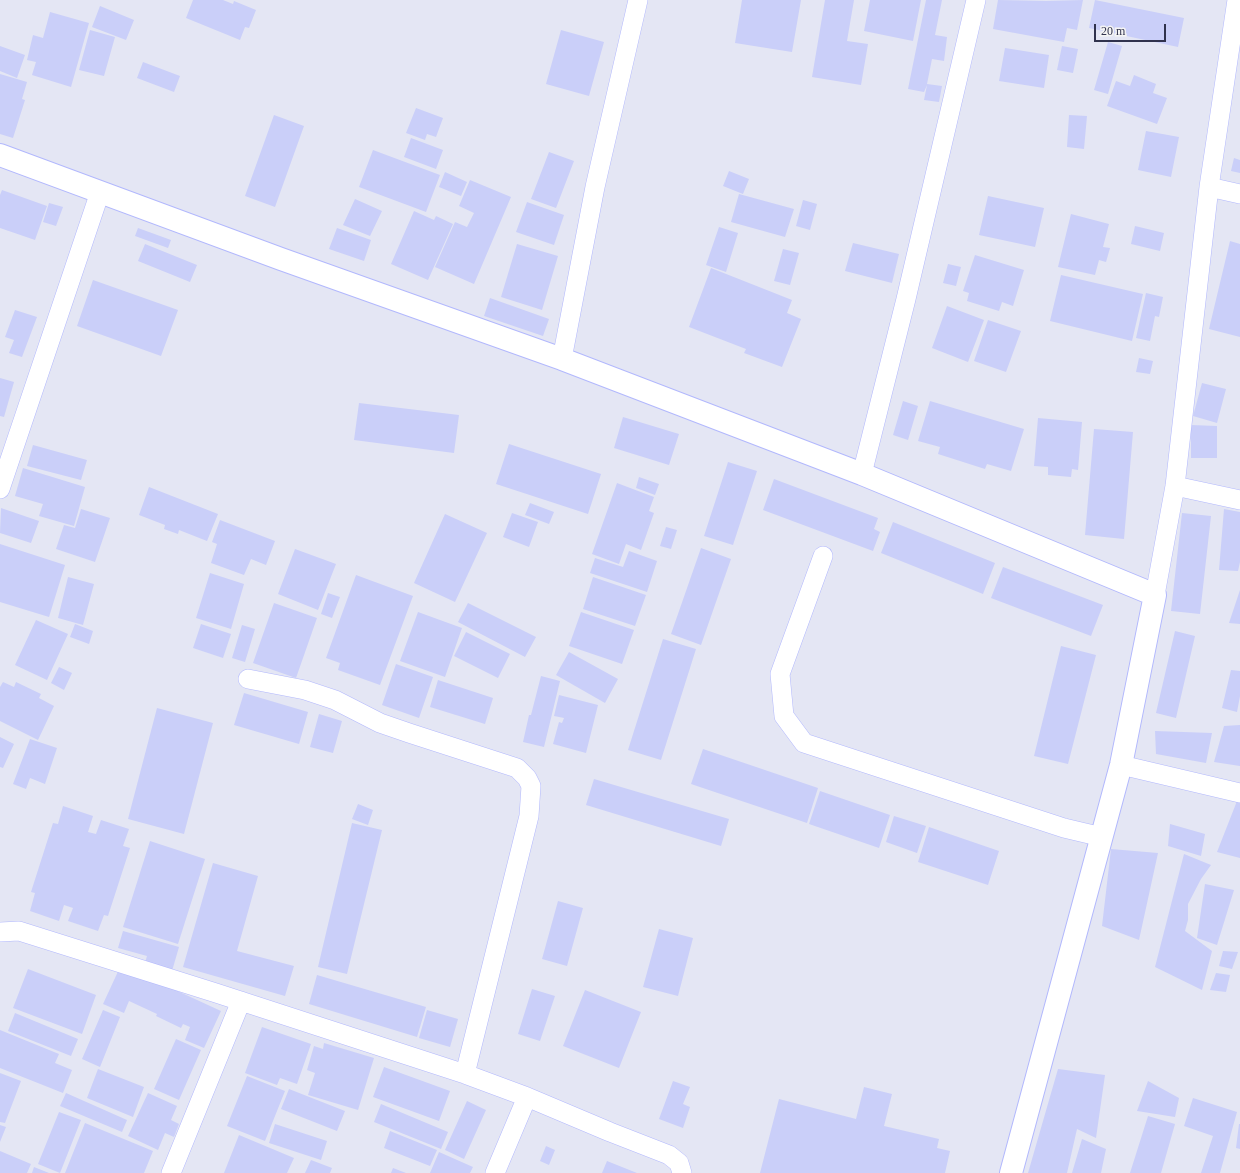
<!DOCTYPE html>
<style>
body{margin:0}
#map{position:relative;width:1240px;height:1173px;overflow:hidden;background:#e4e6f4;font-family:"Times New Roman",serif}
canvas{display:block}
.scale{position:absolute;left:1094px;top:24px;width:72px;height:18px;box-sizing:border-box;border:2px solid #30324d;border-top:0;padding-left:5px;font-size:12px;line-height:14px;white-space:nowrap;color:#30324d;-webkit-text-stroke:3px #f4f4f4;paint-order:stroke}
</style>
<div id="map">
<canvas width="1240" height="1173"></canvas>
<div class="scale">20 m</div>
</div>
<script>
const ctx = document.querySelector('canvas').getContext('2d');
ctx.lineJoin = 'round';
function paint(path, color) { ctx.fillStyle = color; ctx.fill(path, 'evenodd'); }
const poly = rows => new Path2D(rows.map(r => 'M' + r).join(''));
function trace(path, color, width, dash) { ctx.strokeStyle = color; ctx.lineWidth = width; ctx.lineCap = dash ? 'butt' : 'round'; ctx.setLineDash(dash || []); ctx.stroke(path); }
paint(poly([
 [193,0,223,0,233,4,234,1,256,10,249,28,245,27,240,40,186,18],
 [742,0,801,0,792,52,735,43],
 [825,0,854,0,847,41,868,44,861,85,812,77],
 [870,0,921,0,913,41,864,31],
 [926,0,942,0,935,35,947,37,944,61,932,59,927,84,942,86,939,102,924,100,927,85,924,92,908,89],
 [998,0,1046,1,1083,0,1077,30,1067,28,1064,42,993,29],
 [1095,0,1184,18,1178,47,1089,28],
 [100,6,134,20,126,40,92,27],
 [50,12,89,23,71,87,32,75,36,62,27,60,33,35,43,38],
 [90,30,115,37,104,76,79,70],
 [561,30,604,42,589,96,546,84],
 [1108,42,1122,46,1108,94,1094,90],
 [0,46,25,55,17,78,0,71],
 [1062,46,1078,49,1073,73,1057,70],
 [1005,48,1049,55,1044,88,999,81],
 [143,62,180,76,174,92,137,78],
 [0,74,27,82,22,99,25,100,13,138,0,134],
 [1134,75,1156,84,1153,93,1167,98,1157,124,1107,106,1116,81,1130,86],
 [416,108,443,118,436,137,427,134,425,140,406,133],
 [274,115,304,126,275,207,245,196],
 [1069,115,1087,116,1084,149,1067,147],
 [1146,131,1179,137,1171,177,1138,170],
 [411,138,443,150,436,169,404,157],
 [373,150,440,175,426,212,359,187],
 [549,152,574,161,556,208,531,199],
 [1234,158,1240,160,1240,173,1231,171],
 [729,171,749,179,743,194,723,186],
 [445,172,467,182,461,196,439,187],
 [470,180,511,197,474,284,435,267,455,222,467,227,474,213,459,206],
 [2,190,47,206,35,240,0,228,0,195],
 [739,194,794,209,785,237,731,222],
 [988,196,1044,208,1035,247,979,235],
 [355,199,382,211,370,236,343,225],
 [803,200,817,204,810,230,796,226],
 [527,202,564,215,554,245,516,232],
 [49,203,63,207,56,226,43,222],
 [414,211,434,220,436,216,453,224,428,280,391,264],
 [1071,214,1109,224,1103,247,1110,248,1106,262,1099,260,1095,275,1058,267],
 [1135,226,1164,233,1160,251,1131,244],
 [719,227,738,233,726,272,706,265],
 [138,228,171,240,168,248,135,236],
 [337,228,371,240,364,261,329,249],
 [1230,241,1240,244,1240,337,1209,329],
 [853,243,899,254,892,283,845,271],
 [145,244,197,265,190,282,138,261],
 [517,244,558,256,542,310,501,297],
 [783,249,799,253,790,285,774,281],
 [975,255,1024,270,1013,306,1002,302,999,311,967,301,969,293,963,291],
 [948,264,961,267,956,286,943,283],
 [711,268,792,300,787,313,801,319,782,367,744,353,746,349,689,327],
 [1061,275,1143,294,1132,341,1050,321],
 [93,280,178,310,161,356,77,326],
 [1146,293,1163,297,1159,317,1155,316,1150,341,1136,338],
 [490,298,549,319,543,336,484,316],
 [947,306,984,320,968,362,932,348],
 [15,310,37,317,22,357,9,353,14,340,5,337],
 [988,320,1021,331,1006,372,974,361],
 [1139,358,1153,361,1150,374,1136,372],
 [0,378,14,382,4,417,0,416],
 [1202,383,1226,389,1217,423,1193,416],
 [903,401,918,406,908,440,893,435],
 [930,401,1024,429,1011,471,987,464,985,469,938,454,940,447,918,441],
 [359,403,459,415,454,453,354,440],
 [623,417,679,434,669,465,614,448],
 [1038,418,1082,422,1078,470,1072,469,1071,477,1048,475,1048,467,1034,466],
 [1191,425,1217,426,1217,458,1191,458],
 [1094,429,1133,432,1124,539,1085,535],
 [509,444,601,474,588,514,496,484],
 [33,445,87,460,81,480,27,466],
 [728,462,757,471,733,545,704,536],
 [23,468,85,487,74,526,39,516,43,504,15,496],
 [639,477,659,484,655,495,636,488],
 [774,479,878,518,874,529,880,532,873,551,763,510],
 [617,483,654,497,649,511,654,513,641,550,626,544,619,564,592,554],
 [149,487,218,514,207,541,179,530,178,534,164,529,165,525,139,515],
 [530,503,554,512,549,524,525,515],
 [1,508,39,521,31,543,0,533],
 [81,509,110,518,95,562,56,549,64,525,75,528],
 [1224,509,1240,512,1240,562,1238,571,1219,570],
 [512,513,538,522,529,547,503,537],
 [1182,513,1211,516,1200,614,1171,611],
 [445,514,487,533,455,602,414,583],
 [220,520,275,541,266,565,251,559,244,575,211,563,217,544,212,542],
 [893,522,995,563,983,594,881,553],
 [666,527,677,530,671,549,660,546],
 [0,544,65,565,49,617,0,602],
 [701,548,731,559,701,645,671,634],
 [295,549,336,564,318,610,278,594],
 [629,551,657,561,647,592,590,573,595,558,623,567],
 [1003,567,1103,605,1091,636,991,598],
 [210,573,244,584,231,629,196,618],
 [356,575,413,596,380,685,338,670,340,663,326,658],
 [68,577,94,584,83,625,58,618],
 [593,577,646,595,635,626,583,609],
 [1240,590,1240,624,1229,623],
 [328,593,340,597,332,618,321,614],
 [274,603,317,618,296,678,253,663],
 [468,603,536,637,525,657,458,622],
 [418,612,462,628,445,677,400,661],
 [581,612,634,630,622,664,569,646],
 [36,620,68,634,47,680,15,665],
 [75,624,93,631,89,644,70,637],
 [201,624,231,634,223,658,193,648],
 [242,625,255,629,245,662,232,658],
 [1175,631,1195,636,1176,718,1156,713],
 [466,632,510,654,498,678,454,656],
 [663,639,696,649,661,760,628,750],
 [1061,646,1096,655,1068,764,1034,756],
 [569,652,618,679,605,703,556,675],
 [396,664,433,677,419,718,382,705],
 [59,667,72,673,64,690,51,683],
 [1231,670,1240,671,1240,696,1237,712,1222,708],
 [541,676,560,681,544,747,523,742,529,715,531,715],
 [438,680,493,698,485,724,430,707],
 [3,682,14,687,16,682,41,694,39,698,54,706,38,740,0,721,0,687],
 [244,693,308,712,299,744,234,725],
 [559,695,598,705,586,753,553,744,559,722,562,723,564,718,554,716],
 [157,708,213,723,184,834,128,819],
 [319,714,342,721,333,753,310,747],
 [1240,725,1240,766,1214,762,1224,726],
 [1155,731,1212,733,1206,763,1156,754],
 [0,737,14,744,3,768,0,767],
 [30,739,57,748,45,784,30,778,26,789,13,784],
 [703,749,818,788,807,823,691,784],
 [594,779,729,819,721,846,586,805],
 [820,791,890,815,879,848,809,824],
 [1237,801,1240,802,1240,858,1217,852],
 [358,804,373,810,368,825,352,819],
 [63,806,93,816,88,832,96,834,101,820,129,829,123,846,130,848,108,916,104,915,98,931,68,921,73,908,64,905,59,921,30,911,35,893,31,892,53,823,58,824],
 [894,816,926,826,917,853,886,842],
 [352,823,382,830,347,974,318,967],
 [1170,824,1205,834,1201,856,1168,846],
 [929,827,999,851,988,885,918,862],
 [150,841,205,859,178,944,123,927],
 [1111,849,1158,853,1139,940,1102,926],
 [1184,854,1211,865,1201,879,1188,904,1188,920,1185,931,1212,951,1202,990,1155,967],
 [213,863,258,876,237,951,294,966,285,996,183,967],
 [1205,884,1234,890,1217,945,1197,938],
 [558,901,583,908,567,966,542,959],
 [659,929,693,938,678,996,643,987],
 [123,931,179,947,172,971,145,963,147,956,118,948],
 [1223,951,1238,952,1232,969,1219,966],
 [121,965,221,1011,204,1048,185,1040,190,1027,183,1024,181,1028,156,1016,157,1014,129,1001,124,1013,103,1004],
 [28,969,96,995,82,1034,13,1008],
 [1216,973,1230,975,1226,992,1210,990],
 [317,975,426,1007,417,1037,309,1004],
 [532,989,555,996,540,1041,518,1034],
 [585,990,641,1012,619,1068,563,1046],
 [103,1010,120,1017,100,1067,82,1059],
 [427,1010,458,1019,450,1047,419,1038],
 [15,1013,78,1039,71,1056,8,1031],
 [262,1027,311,1044,297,1084,280,1078,277,1085,245,1073],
 [0,1030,59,1054,55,1063,72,1070,63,1093,0,1068],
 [176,1039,201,1050,179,1100,154,1089],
 [324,1043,374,1058,358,1110,308,1095,315,1073,307,1070,314,1046,323,1049],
 [384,1067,450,1091,439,1121,373,1097],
 [98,1069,144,1087,133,1117,87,1098],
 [1058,1069,1105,1075,1096,1138,1077,1129,1067,1173,1028,1173],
 [0,1073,21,1081,5,1123,0,1122],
 [247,1076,285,1091,265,1141,227,1126],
 [673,1081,690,1087,683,1104,690,1107,683,1128,659,1119],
 [1148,1081,1179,1098,1175,1117,1137,1111],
 [864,1087,892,1094,884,1126,939,1139,937,1148,950,1151,945,1173,760,1173,779,1099,856,1119],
 [289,1089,345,1111,337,1131,281,1109],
 [66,1093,127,1120,122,1132,60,1106],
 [148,1093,177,1106,171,1120,179,1124,174,1137,165,1133,158,1150,128,1136],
 [1193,1098,1237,1112,1220,1173,1201,1173,1213,1136,1184,1126],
 [467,1101,486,1110,464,1159,445,1150],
 [381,1104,448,1132,441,1149,374,1122],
 [59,1112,81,1120,60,1173,38,1164],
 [1148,1116,1175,1124,1161,1173,1130,1173],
 [85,1123,153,1151,144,1173,65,1173],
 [275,1124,327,1141,321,1160,269,1143],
 [1239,1124,1240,1124,1240,1149,1236,1148],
 [0,1125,6,1127,0,1142],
 [390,1131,437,1150,430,1166,384,1148],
 [239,1135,294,1158,287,1173,224,1173],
 [1082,1139,1106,1149,1101,1173,1072,1173],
 [546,1146,555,1150,549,1165,540,1161],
 [0,1151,31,1164,27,1173,0,1173],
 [439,1152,473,1167,470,1173,430,1173],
 [311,1160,332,1168,330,1173,305,1173],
 [607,1161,637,1173,602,1173],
 [34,1167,49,1173,32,1173],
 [393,1168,406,1173,391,1173]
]), '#cacff9');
const minor = poly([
 [1209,187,1240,194],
 [562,359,595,187,638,0],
 [862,474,906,299,976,0],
 [1175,486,1240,500],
 [0,489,100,192],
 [823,556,780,674,784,716,804,743,1064,828,1102,837],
 [1155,595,1175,486,1209,187,1237,0],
 [248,679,305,690,335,700,380,723,409,733,517,768,527,778,531,786,529,816,465,1074],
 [1121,765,1240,793],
 [0,932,19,931,216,993,465,1074,527,1097,610,1132,669,1155,679,1163,682,1173],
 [171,1173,241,1001],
 [495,1173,527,1097]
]);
const tertiary = poly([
 [0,155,281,259,562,359,862,474,1155,595,1121,765,1011,1173]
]);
trace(minor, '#b2b8fd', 20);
trace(tertiary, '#b2b8fd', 24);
trace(minor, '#fff', 19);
trace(tertiary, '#fff', 22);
</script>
